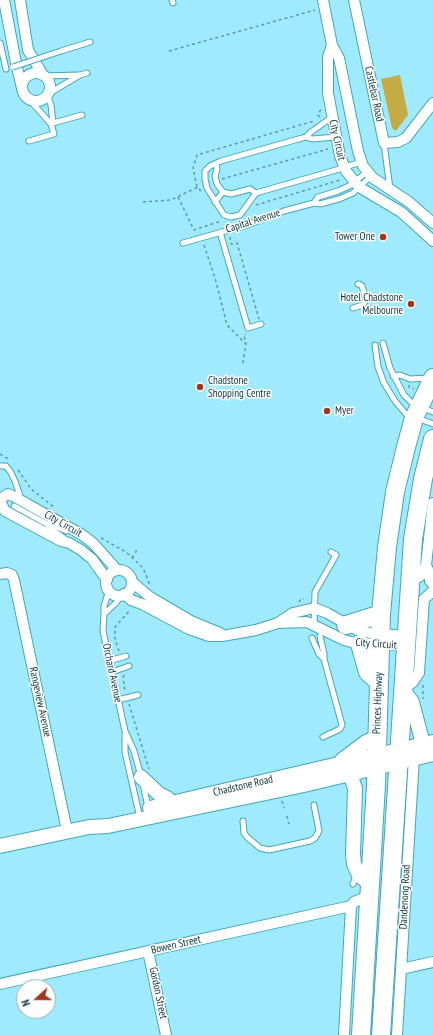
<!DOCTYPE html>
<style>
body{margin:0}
#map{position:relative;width:433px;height:1035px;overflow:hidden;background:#9feafc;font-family:"PT Sans Narrow",sans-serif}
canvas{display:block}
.north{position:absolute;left:16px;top:979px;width:40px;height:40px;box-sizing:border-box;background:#fdfdfd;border:1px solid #9cadb1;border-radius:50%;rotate:249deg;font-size:11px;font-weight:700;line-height:16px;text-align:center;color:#0a363f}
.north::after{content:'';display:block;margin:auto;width:14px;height:18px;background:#9f361d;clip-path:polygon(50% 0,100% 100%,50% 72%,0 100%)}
</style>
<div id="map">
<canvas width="433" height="1035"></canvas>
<div class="north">N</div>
</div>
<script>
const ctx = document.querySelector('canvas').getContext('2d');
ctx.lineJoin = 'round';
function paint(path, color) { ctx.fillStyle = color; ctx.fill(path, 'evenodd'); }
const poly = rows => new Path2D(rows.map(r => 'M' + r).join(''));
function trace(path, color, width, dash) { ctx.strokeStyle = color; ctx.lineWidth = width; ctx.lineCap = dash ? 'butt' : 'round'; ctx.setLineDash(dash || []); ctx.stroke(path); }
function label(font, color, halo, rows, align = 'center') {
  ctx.font = font + ' "PT Sans Narrow",sans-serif'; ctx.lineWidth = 3; ctx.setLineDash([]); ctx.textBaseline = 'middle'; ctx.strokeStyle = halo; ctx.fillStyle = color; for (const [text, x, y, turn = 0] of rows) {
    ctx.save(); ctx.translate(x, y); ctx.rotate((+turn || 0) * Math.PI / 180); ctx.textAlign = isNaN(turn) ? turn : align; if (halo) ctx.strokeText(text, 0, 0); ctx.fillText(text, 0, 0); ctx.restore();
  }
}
paint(poly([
 [400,75,408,115,396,131,392,128,381,79]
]), '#c5ab46');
const lane = poly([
 [172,0,173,3],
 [0,43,6,69],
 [61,51,90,42],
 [44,76,79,75],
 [48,94,80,75,87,73],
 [27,97,51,124,53,123,51,105,47,95],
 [53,123,82,115],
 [306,137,311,132,332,117],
 [29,141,54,134,51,124],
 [384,143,390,189],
 [216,164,217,169,215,176,217,184,223,192,231,194,250,189,256,193,336,170,361,162],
 [256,193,240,215,231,217,224,215,207,188,205,179,205,171,210,166,221,161,295,140,306,137,312,139,336,137],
 [215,202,223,192],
 [314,203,318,197,338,191,349,186,367,172],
 [220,232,248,328,261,324],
 [183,243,247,225,284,211,314,203,320,204,339,199,353,193,371,176],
 [353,308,363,305,366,299,362,286,359,284,358,284],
 [383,343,390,368,404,395,414,405,433,412],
 [375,345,378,367,384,383,395,401,406,414,433,424],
 [393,376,400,375,410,379,429,378],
 [0,466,6,466,10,471,15,481,21,499],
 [14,506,47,524,49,527,68,541],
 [47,524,51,524,66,531],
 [109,590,104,606,104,614,103,631,125,731,134,751,141,776],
 [104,614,116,603,121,595],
 [314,625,315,592,336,555,331,552],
 [320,636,324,654,324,659,342,725,340,729,323,737],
 [312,638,319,654,324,659],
 [109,661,126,656],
 [112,672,129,666],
 [118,700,138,695],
 [125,734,125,752,140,818],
 [143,784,148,807],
 [243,821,244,833,247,837,260,848,269,850,310,841,315,838,319,831,314,805],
 [353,884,357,874]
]);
const street = poly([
 [4,0,16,63,22,88],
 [20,0,28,50,43,75],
 [323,0,332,45,339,58,358,151,363,166,373,178,409,202,433,223],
 [354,0,384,143,398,142,406,138,433,103],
 [332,45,328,57,328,93,340,156,346,171,359,187,401,212,420,229,433,241],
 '22 87a14 14 0 1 1 28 0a14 14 0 1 1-28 0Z',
 [0,499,8,494,13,496,81,534,93,543,117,570],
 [0,501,5,511,61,541,69,543,81,550,92,559,107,580],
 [426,565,429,572,430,581,433,584],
 '106 583a13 13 0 1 1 26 0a13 13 0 1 1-26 0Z',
 [0,574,7,573,12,575,14,580,67,831],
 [410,577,419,577,422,574,426,565,433,503],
 [132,582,150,597,191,621,220,633],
 [124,594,131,600,142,604,189,629,209,636,222,636,256,630,278,623,293,613,314,608,327,613,357,630,370,633,406,636],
 [278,623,307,622,344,640,355,643,405,645],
 [403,683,410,684,413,682,419,673,424,599,433,591],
 [148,951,166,1035],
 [401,969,433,962],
 [0,984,351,906],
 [344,1035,351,906,354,902,369,896],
 [397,1035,414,758]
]);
const secondary = poly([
 [403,690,412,702,423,744],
 [342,760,366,742,377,737],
 [350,774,355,788,353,854,354,864,359,875,370,884],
 [141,777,159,794,167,798,172,803],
 [150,808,433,742],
 [0,846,89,827,108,826,304,785,433,754]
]);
const highway = poly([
 [346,625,381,614],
 [360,644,368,672,379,682],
 [361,1035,376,785,381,614,387,547,395,492,406,447,414,418,433,378],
 [381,1035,413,539,423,479,433,439]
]);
trace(lane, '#42a7bc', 7);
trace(street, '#42a7bc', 12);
trace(secondary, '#42a7bc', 16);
trace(highway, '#42a7bc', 20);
trace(poly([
 [169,51,315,10],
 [320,117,318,115,321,109],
 [222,179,328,149],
 [201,191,197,187,193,168,197,155,314,121],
 [178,197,194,230,221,221],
 [143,202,171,200,198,187],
 [256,205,340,180],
 [230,237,231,244,237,243,259,319],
 [204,245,215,278,227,325,246,344],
 [243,363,246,344,244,335,246,334],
 [409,385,409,387,414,389],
 [0,454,10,460],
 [18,470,31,489,55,508],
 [101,538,126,552,138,563,143,568,150,585],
 [132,558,137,550],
 [299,602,301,599,304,599],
 [119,651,115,639,115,627,130,610],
 [124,675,123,678,125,691],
 [423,685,423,699],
 [129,704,149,769],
 [282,801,284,808],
 [287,816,289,824]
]), '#5d9aa8', 1.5, [3, 3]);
trace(lane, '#fff', 5);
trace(street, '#fff', 10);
trace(secondary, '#fff', 14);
trace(highway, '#fff', 18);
const laneBridge = poly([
 [13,67,61,51]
]);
trace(laneBridge, '#42a7bc', 7, []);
trace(laneBridge, '#fff', 5);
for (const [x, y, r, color] of [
 [383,237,4,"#9f361d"],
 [411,304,4,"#9f361d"],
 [200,387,4,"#9f361d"],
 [327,411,4,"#9f361d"]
]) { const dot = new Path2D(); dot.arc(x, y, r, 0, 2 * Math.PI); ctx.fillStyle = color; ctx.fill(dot); trace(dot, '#fdfdfd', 1.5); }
label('11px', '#0a363f', '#fdfdfd', [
 ["Castlebar Road",374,94,78],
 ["City Circuit",337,140,77],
 ["Capital Avenue",253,221,-18],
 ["City Circuit",63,524,30],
 ["City Circuit",376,644,4],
 ["Orchard Avenue",112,673,78],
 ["Rangeview Avenue",40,702,78],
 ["Princes Highway",378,703,-88],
 ["Chadstone Road",243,786,-13],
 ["Dandenong Road",405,897,-87],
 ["Bowen Street",176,945,-13],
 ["Gordon Street",158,993,78]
]);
label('11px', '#0a363f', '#fdfdfd', [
 ["Tower One",375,237],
 ["Hotel Chadstone",403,298],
 ["Melbourne",403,311],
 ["Chadstone",208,381,"left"],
 ["Shopping Centre",208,394,"left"],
 ["Myer",335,411,"left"]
], 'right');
</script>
